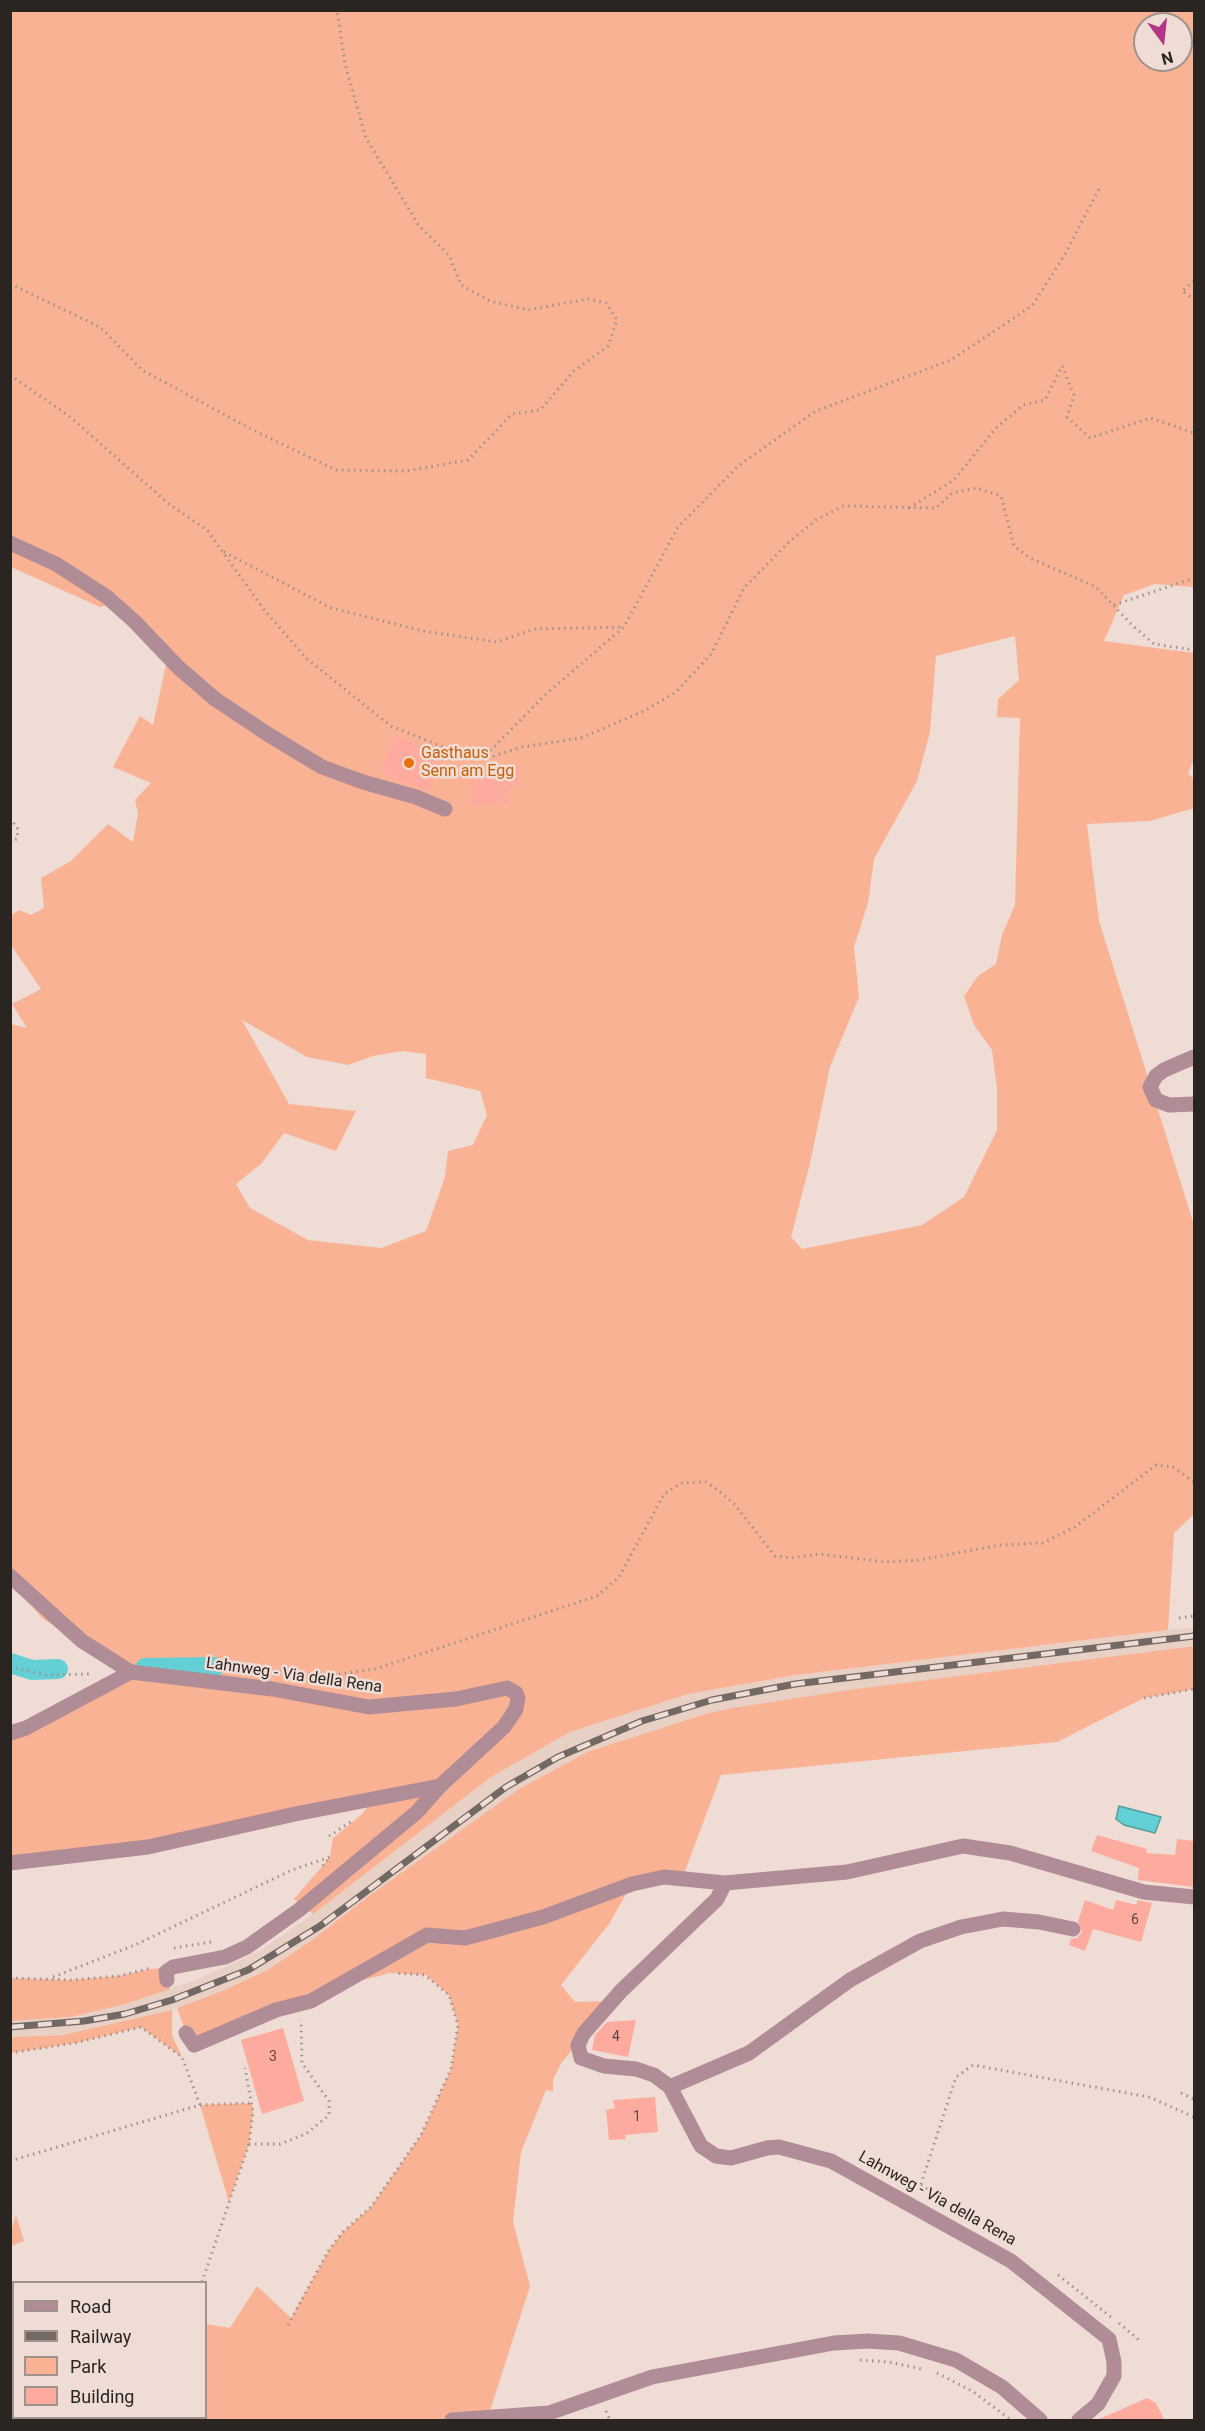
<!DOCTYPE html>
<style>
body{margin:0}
#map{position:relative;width:1205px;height:2431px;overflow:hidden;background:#eedcd5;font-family:Roboto,sans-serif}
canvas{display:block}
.frame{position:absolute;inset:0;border:12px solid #2b2522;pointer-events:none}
.legend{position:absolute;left:12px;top:2281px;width:195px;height:138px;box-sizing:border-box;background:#eedcd5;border:2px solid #a0938d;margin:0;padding:8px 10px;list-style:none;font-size:18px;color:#2b2522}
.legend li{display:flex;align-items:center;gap:12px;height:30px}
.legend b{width:30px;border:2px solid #a0938d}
.north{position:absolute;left:1133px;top:12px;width:60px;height:60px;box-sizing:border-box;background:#eedcd5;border:2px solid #a0938d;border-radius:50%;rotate:165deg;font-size:16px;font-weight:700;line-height:24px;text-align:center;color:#2b2522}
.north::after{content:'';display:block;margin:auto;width:21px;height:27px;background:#b33585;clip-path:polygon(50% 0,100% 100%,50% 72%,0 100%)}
</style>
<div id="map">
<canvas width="1205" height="2431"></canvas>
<div class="frame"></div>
<ul class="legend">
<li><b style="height:8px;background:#b08c96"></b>Road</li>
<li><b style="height:8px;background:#726864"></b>Railway</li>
<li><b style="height:16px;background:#fab294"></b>Park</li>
<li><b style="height:16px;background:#feab9f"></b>Building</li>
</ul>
<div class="north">N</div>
</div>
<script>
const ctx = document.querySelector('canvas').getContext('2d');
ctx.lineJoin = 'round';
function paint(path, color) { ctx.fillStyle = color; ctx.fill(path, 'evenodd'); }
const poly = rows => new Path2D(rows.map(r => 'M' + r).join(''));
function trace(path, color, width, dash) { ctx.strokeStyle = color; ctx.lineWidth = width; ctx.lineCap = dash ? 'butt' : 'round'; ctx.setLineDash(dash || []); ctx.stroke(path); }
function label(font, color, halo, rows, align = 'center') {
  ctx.font = font + ' Roboto,sans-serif'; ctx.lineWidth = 5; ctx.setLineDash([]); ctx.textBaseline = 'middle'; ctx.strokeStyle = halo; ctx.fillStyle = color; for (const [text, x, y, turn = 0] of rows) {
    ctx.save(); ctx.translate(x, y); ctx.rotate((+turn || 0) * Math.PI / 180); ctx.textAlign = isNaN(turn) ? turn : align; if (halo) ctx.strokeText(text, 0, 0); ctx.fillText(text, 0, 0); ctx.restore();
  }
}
paint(poly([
 [1194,1627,1194,1646,848,1690,732,1708,705,1714,587,1752,519,1789,366,1898,312,1940,266,1970,222,1991,162,2013,63,2035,11,2037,11,2021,71,2017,126,2004,196,1980,258,1952,313,1914,491,1777,570,1732,688,1694,796,1675]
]), '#e8d0c5');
paint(poly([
 [11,11,1194,11,1194,587,1155,584,1124,595,1104,641,1194,653,1194,759,1188,774,1194,779,1194,808,1150,821,1087,824,1099,921,1194,1225,1194,1514,1174,1533,1168,1630,796,1675,688,1694,570,1732,491,1777,313,1914,294,1899,330,1857,333,1838,361,1815,374,1799,198,1836,11,1859,11,1735,130,1672,43,1619,11,1583,11,1024,27,1028,12,1004,41,989,11,945,10,916,19,910,31,915,44,908,41,878,71,861,108,824,133,842,138,813,135,800,151,783,113,767,140,716,153,725,169,651,117,602,100,607,11,567],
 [1145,24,1181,24,1181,60,1145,60],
 [1015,636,1019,680,998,699,997,717,1020,718,1015,905,1002,935,996,964,978,976,964,996,974,1025,992,1050,997,1088,997,1130,964,1197,922,1225,802,1249,791,1237,810,1163,830,1067,859,997,854,947,868,903,874,859,917,781,930,732,936,656],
 [242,1020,307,1057,348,1065,373,1056,402,1051,426,1054,426,1078,480,1091,487,1115,473,1145,448,1151,445,1177,426,1231,381,1248,308,1240,250,1208,236,1184,261,1164,284,1133,336,1151,356,1111,289,1104],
 [1194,1646,1194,1689,1144,1698,1057,1742,721,1775,682,1879,632,1884,609,1924,561,1985,575,2002,613,2001,562,2062,553,2080,553,2091,546,2090,521,2152,513,2222,530,2286,487,2420,14,2420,14,2418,206,2418,206,2324,230,2328,257,2286,291,2318,329,2250,343,2232,371,2207,421,2135,451,2069,458,2025,449,1995,426,1975,390,1973,335,1987,210,2040,186,2033,177,2008,222,1991,267,1970,312,1940,366,1898,519,1789,587,1752,705,1714,732,1708,848,1690],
 [173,1967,167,1980,170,1989,126,2004,71,2017,11,2021,11,1978,71,1980,119,1976,150,1969],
 [172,2010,172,2035,182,2057,141,2027,75,2043,11,2053,11,2037,63,2035],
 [252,2103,253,2112,249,2144,229,2202,200,2105],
 [16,2215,24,2241,11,2246,11,2231]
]), '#fab294');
const water = poly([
 [1119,1806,1161,1817,1155,1833,1124,1825,1116,1819,1119,1806]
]);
paint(water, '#62d0d5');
trace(water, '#529d9f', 1.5);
trace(poly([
 [10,1663,32,1670,58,1669],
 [145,1668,214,1667]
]), '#62d0d5', 20);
paint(poly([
 [394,735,443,755,429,792,379,772],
 [518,766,519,787,508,787,508,804,470,805,470,767],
 [1097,1835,1147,1849,1146,1853,1175,1855,1177,1839,1194,1841,1194,1887,1138,1880,1139,1868,1091,1851],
 [1085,1900,1113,1910,1116,1900,1137,1905,1137,1900,1152,1903,1141,1942,1093,1929,1085,1951,1069,1945,1071,1939,1077,1938,1082,1932,1078,1921],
 [636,2020,628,2057,592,2050,595,2035,607,2022],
 [283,2028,304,2101,262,2114,241,2040],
 [655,2097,658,2132,625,2135,626,2139,609,2140,606,2110,615,2108,613,2100],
 [1147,2398,1156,2403,1165,2421,1095,2421]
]), '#feab9f');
trace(poly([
 [1194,281,1182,291,1194,299],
 [10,284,100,327,142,370,253,430,336,470,406,471,468,460,512,414,540,410,574,371,608,346,617,320,606,303,588,299,528,310,490,301,461,285,449,255,419,226,366,138,345,64,337,10],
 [10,375,69,416,169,504,207,530,265,611,307,659,391,726,468,757,494,756,522,747,581,738,646,710,676,692,712,653,744,588,789,542,816,520,843,506,936,508,952,493,977,488,1001,496,1014,546,1030,558,1096,587,1132,625,1154,644,1194,650],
 [909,508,954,480,995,429,1023,405,1045,400,1062,366,1074,395,1067,417,1090,438,1151,418,1194,433],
 [224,552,331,608,423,631,497,642,534,629,624,627],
 [1114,605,1194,578],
 [486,755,546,694,624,627,678,527,738,466,816,411,951,360,1032,306,1064,256,1099,189],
 [10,818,18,829,17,839,10,841],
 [1179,1618,1194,1616],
 [10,1667,47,1675,92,1674],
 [261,1670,334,1675,375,1669,597,1596,619,1577,664,1494,682,1483,706,1482,718,1490,735,1505,775,1556,791,1558,819,1554,886,1562,920,1560,1000,1545,1043,1543,1075,1527,1156,1465,1173,1467,1194,1482],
 [1144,1698,1194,1689],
 [329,1836,352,1821],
 [174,1948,211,1942],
 [53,1977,135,1945,292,1870,330,1857,321,1868],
 [10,1978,71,1980,119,1976,151,1968],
 [10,2053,75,2043,141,2027,182,2057,200,2105],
 [1181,2093,1194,2099],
 [249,2144,280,2144,306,2134,329,2115,329,2101,302,2063,301,2020],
 [10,2161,200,2105,252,2103],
 [921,2185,969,2217],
 [919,2190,956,2077,973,2065,1149,2097,1194,2117],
 [1058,2275,1111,2317],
 [202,2282,249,2144,253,2112,245,2068],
 [10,2321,14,2321],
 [1119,2323,1140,2341],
 [288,2325,329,2250,343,2232,371,2207,421,2135,451,2069,458,2025,449,1995,425,1975,395,1973],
 [10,2349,14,2349],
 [860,2360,889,2362,922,2369],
 [937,2373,972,2391,1011,2420],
 [606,2411,610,2420]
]), '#9f928d', 3, [1.5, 4.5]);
trace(poly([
 [10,543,56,564,107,597,134,621,179,668,215,699,269,735,322,767,363,782,416,797,445,809],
 [1194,1057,1164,1070,1156,1076,1150,1087,1156,1100,1169,1105,1194,1104],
 [10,1576,82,1641,131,1672,272,1689,369,1707,456,1699,507,1688,516,1693,518,1698,516,1709,504,1727,440,1786,417,1812,299,1910,247,1947,225,1957,173,1967,166,1972,167,1980],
 [10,1733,26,1728,131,1672],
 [10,1863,148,1847,295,1814,440,1786],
 [725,1883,847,1872,963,1846,1010,1853,1144,1892,1194,1897],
 [186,2033,194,2045,276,2010,311,2001,427,1935,465,1938,543,1917,632,1884,664,1877,725,1883,717,1899,621,1991,584,2033,578,2045,581,2058,604,2066,636,2069,654,2075,670,2087,701,2146,716,2156,731,2158,767,2148,779,2147,831,2161,1011,2261,1109,2339,1114,2362,1114,2376,1098,2404,1079,2420],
 [670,2087,749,2053,850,1980,920,1941,961,1927,1003,1919,1039,1922,1073,1929],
 [452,2420,549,2413,652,2377,834,2343,868,2341,899,2343,956,2360,1002,2387,1040,2420]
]), '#b08c96', 15);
const rail = poly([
 [10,2027,84,2021,125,2014,172,2000,248,1970,320,1926,506,1787,558,1757,642,1721,712,1700,795,1684,1194,1636]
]);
trace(rail, '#726864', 7);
trace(rail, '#eedcd5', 4.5, [14]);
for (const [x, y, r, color] of [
 [409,763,6,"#e8710a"]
]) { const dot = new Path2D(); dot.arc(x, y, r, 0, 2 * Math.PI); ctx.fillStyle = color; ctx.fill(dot); trace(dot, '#eedcd5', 2); }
label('14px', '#604641', null, [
 ["6",1135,1920],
 ["4",616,2037],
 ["3",273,2057],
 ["1",637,2117]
]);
label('16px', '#c56008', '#eedcd5', [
 ["Gasthaus",421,754],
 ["Senn am Egg",421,772]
], 'left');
label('16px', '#2b2522', '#eedcd5', [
 ["Lahnweg - Via della Rena",294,1676,8],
 ["Lahnweg - Via della Rena",937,2199,29]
]);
</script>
